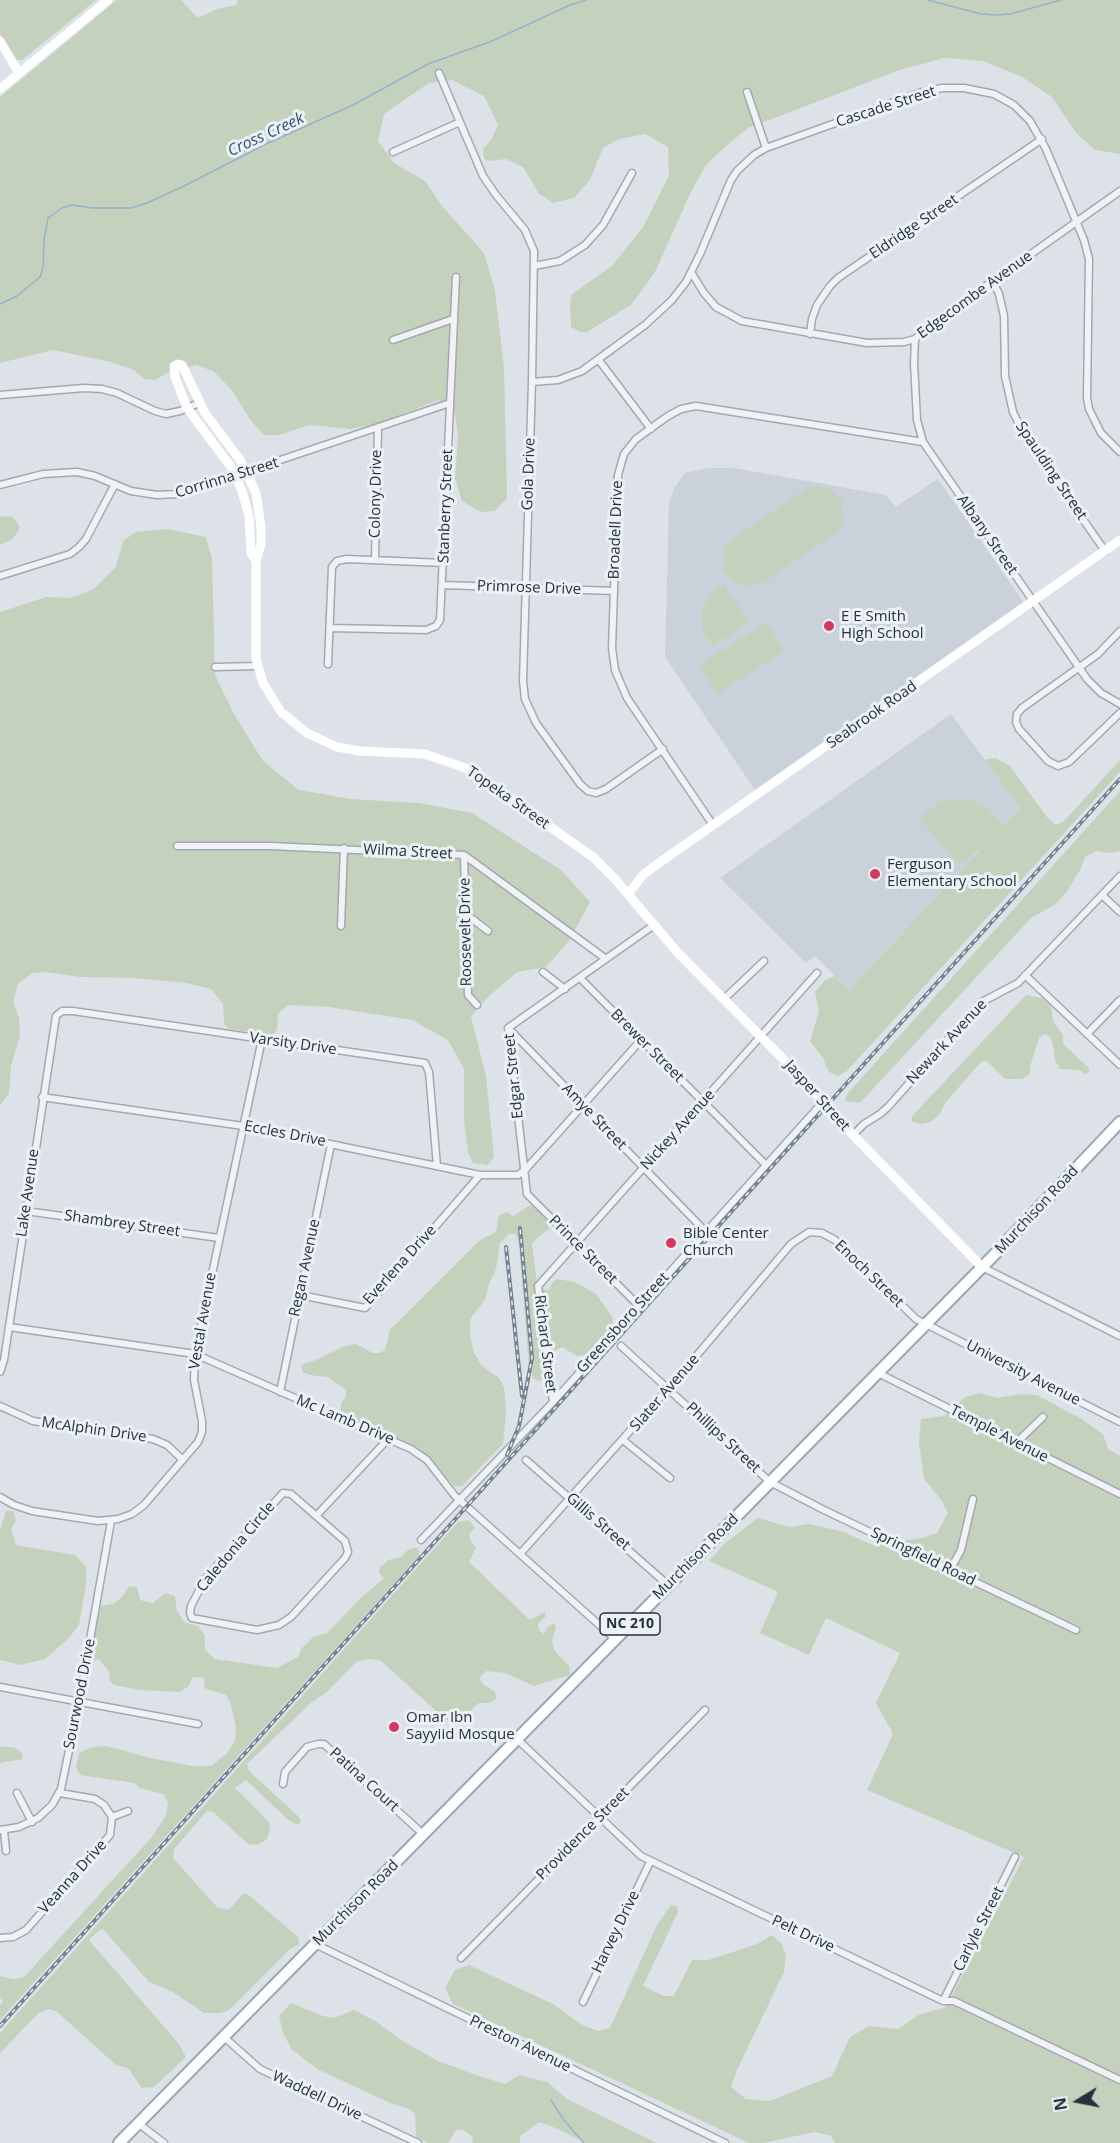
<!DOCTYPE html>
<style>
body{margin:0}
#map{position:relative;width:1120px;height:2143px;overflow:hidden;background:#dde2e8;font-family:"Open Sans",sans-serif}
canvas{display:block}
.north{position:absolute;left:1048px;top:2071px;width:60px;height:60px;-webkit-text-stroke:4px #ecf1f5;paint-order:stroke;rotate:260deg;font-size:16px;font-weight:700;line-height:24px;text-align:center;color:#25313f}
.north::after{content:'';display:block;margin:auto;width:21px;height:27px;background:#25313f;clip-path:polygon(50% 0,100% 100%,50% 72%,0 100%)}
</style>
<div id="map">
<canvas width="1120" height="2143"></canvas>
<div class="north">N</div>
</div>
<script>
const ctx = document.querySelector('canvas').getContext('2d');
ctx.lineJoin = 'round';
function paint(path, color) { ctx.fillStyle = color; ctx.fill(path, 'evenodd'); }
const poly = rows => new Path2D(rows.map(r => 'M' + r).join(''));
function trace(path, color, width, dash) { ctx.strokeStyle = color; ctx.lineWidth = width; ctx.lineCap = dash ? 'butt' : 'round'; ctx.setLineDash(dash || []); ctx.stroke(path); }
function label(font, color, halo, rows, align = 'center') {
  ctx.font = font + ' "Open Sans",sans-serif'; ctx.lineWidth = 6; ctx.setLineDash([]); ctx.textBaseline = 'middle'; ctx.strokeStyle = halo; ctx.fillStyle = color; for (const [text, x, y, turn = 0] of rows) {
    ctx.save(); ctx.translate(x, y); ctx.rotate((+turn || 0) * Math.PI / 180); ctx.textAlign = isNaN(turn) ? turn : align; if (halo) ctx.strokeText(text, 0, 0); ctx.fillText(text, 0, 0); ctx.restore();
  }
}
paint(poly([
 [708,468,734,468,886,495,896,507,938,479,1024,603,755,790,665,657,669,502,675,487,685,473],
 [951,714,1020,807,849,990,815,956,806,963,720,878]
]), '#cbd1da');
paint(poly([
 [0,0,96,0,22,60,15,60,8,51,0,33],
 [117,0,181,0,198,18,217,9,236,5,238,0,1120,0,1120,154,1095,150,1076,133,1052,97,1022,77,983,61,944,58,903,69,748,128,726,146,706,165,690,194,654,274,631,305,587,332,580,332,571,327,570,305,572,294,612,266,643,227,669,175,668,147,645,134,619,139,603,148,590,180,574,198,553,203,539,194,523,167,506,159,489,161,484,159,483,149,491,140,498,125,484,96,452,80,429,83,384,114,378,141,394,163,425,181,442,206,484,253,495,291,504,368,507,498,495,511,481,512,462,501,455,478,458,435,455,415,439,400,377,424,351,429,310,425,279,435,264,435,251,421,231,389,213,371,196,365,169,372,155,380,144,379,134,370,111,362,53,350,0,363,0,97],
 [808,487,822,487,830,489,842,501,844,517,838,532,764,582,747,586,732,581,723,568,724,551,728,544,734,538],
 [0,516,13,517,20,527,13,539,0,545],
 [168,529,206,537,212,559,215,675,234,714,263,761,299,790,351,799,419,803,472,813,561,870,590,902,569,941,546,967,517,972,488,997,471,1017,486,1076,494,1157,488,1165,473,1163,468,1152,464,1121,464,1069,448,1040,412,1020,329,1007,288,1005,278,1014,277,1030,272,1036,228,1029,224,1024,223,1004,211,989,187,983,134,978,80,977,45,972,32,973,18,984,13,1002,19,1018,20,1036,11,1066,9,1094,0,1105,0,612,46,597,70,598,94,589,115,568,124,540,136,532],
 [724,584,749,622,713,646,704,633,701,621,703,608,712,592],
 [766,622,785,651,717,694,699,665],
 [995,758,1010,766,1047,817,1056,825,1064,821,1120,760,1120,772,847,1071,838,1076,829,1072,823,1058,810,1041,819,1011,815,992,824,981,835,976,849,990,992,837,964,862,957,862,920,819,940,801,969,800,985,805,1003,825,1020,808,985,760],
 [1120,791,1120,851,1109,853,1096,851,1085,857,1080,870,1068,890,1056,904,1031,918,860,1103,844,1101,848,1093],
 [1026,995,1042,998,1051,1006,1053,1021,1063,1035,1063,1044,1088,1067,1090,1072,1085,1074,1079,1070,1060,1069,1055,1060,1054,1048,1050,1037,1045,1034,1039,1037,1030,1067,1030,1074,1022,1079,1005,1079,987,1061,982,1061,945,1103,940,1114,930,1122,920,1124,911,1121,913,1115],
 [530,1205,535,1208,548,1221,549,1229,537,1238,532,1244,539,1299,539,1294,543,1289,549,1290,552,1283,557,1279,575,1282,596,1294,613,1318,612,1327,585,1355,577,1356,562,1347,547,1355,544,1379,539,1381,534,1379,529,1366,519,1246,516,1234,509,1234,500,1243,496,1269,489,1284,485,1300,470,1319,470,1336,474,1353,482,1366,499,1378,504,1387,506,1412,503,1444,462,1486,454,1486,432,1460,421,1451,345,1417,341,1412,341,1404,346,1396,346,1390,328,1377,309,1375,303,1372,301,1367,303,1364,316,1360,345,1346,356,1344,373,1353,379,1353,385,1350,390,1330,480,1240,496,1232,499,1215,507,1212,513,1216],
 [980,1393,997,1398,1022,1394,1037,1395,1080,1418,1103,1434,1108,1449,1120,1456,1120,2143,835,2143,831,2136,815,2132,763,2143,749,2143,453,2004,445,1988,455,1970,469,1965,553,2004,582,2025,598,2031,610,2028,657,1925,671,1905,677,1906,678,1912,643,1986,664,1996,674,1996,692,1960,708,1960,736,1951,757,1944,772,1935,782,1944,786,1956,784,1972,737,2070,731,2087,746,2099,770,2101,832,2076,850,2037,869,2026,898,2029,918,2015,946,2007,1024,1857,867,1790,893,1734,876,1703,900,1653,826,1618,809,1655,760,1633,778,1592,709,1561,724,1544,758,1518,789,1527,809,1524,844,1532,872,1545,922,1538,937,1533,948,1513,942,1501,924,1479,919,1442,921,1419,944,1416,965,1397],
 [6,1511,13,1511,16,1520,11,1529,16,1545,75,1555,86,1567,86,1584,79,1625,69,1638,45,1659,21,1665,0,1660,0,1530],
 [469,1520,475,1528,469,1534,471,1541,476,1548,469,1562,530,1620,545,1612,546,1616,538,1624,539,1630,544,1634,548,1627,554,1623,556,1627,552,1640,554,1650,569,1666,570,1675,534,1686,505,1673,486,1671,479,1678,484,1685,494,1691,497,1698,490,1703,479,1703,459,1720,446,1720,381,1661,370,1659,356,1662,327,1692,312,1702,247,1764,249,1771,298,1816,301,1822,297,1825,286,1818,246,1780,235,1788,269,1822,270,1831,266,1840,257,1845,248,1844,213,1812,207,1811,174,1849,173,1858,217,1907,229,1910,244,1893,250,1896,298,1937,299,1945,290,1949,229,2010,220,2013,204,2013,173,1992,149,1982,102,1928,89,1940,179,2044,186,2057,154,2087,142,2088,128,2068,116,2065,57,2012,49,2009,38,2014,0,2053,0,2033,458,1522],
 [416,1547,419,1551,419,1556,0,2020,0,2005,3,2001,0,1998,0,1976,14,1979,24,1977,151,1838,166,1816,168,1803,163,1794,140,1788,134,1783,80,1775,76,1767,79,1753,92,1747,107,1746,150,1758,193,1766,211,1766,227,1753,235,1741,236,1727,230,1702,226,1695,204,1688,205,1680,202,1677,193,1677,188,1687,179,1692,140,1690,114,1685,109,1680,110,1673,99,1659,89,1662,100,1606,113,1604,122,1597,129,1586,137,1587,140,1600,152,1603,166,1593,175,1596,177,1611,184,1622,198,1626,205,1635,205,1650,215,1659,277,1668,298,1657,302,1648,313,1637,327,1633,363,1596,380,1582,384,1578,379,1573,380,1567,388,1560,401,1557,408,1550],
 [0,1746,16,1748,22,1753,23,1759,0,1763],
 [291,2003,323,2016,334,2018,354,2010,377,2022,401,2040,438,2061,479,2076,505,2084,519,2075,547,2082,567,2099,657,2143,587,2143,553,2127,539,2122,520,2136,520,2143,472,2143,473,2137,463,2130,456,2130,448,2143,428,2143,416,2137,415,2114,410,2109,390,2103,319,2070,292,2050,283,2033,279,2016]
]), '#c4d2bd');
trace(poly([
 [928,0,981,14,996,15,1010,14,1061,0],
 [0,304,17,296,40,277,43,268,44,240,48,218,62,208,72,205,92,208,131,208,147,203,184,186,266,144,353,105,428,64,492,41,570,5,586,0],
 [551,2100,563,2119,584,2143]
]), '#95b3cb', 1.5);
const street = poly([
 [439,73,483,176,496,195,525,230,534,251,532,382,523,681,525,699,536,723,580,784,588,791,596,793,606,789,663,749],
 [747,92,766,148],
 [393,152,460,122],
 [534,266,560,261,585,245,603,225,632,173],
 [691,272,704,293,716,307,742,321,867,343,904,342,915,339,928,327,1120,191],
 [992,280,999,294,1004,316,1005,376,1013,412,1025,436,1105,551],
 [810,334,812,319,817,305,830,286,838,278,1042,139],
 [915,339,914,363,917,420,923,442,1087,679,1101,693,1120,704],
 [393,340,453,319],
 [598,359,651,429],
 [532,382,558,380,582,371,645,325,672,300,686,282,700,254,731,180,737,171,754,155,766,148,919,93,942,88,964,88,994,94,1014,105,1030,121,1046,149,1084,240,1089,259,1087,398,1089,409,1101,433,1120,452],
 [0,395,84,388,102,389,117,393,155,411,166,414,180,411,199,403],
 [0,485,43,474,77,472,95,476,131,491,157,495,179,494,450,403],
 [375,560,378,428],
 [0,576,70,554,79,547,86,539,115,484],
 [443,585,614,591],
 [330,628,426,630,436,626,440,620,456,277],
 [1120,631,1098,654,1022,708,1017,714,1016,722,1019,729,1048,761,1058,766,1069,762,1120,713],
 [328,664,332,567,337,561,347,559,444,563],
 [215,667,257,666],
 [713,825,627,698,615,670,612,648,618,475,624,454,636,439,668,416,681,409,696,406,923,442],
 [177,846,270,846,464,855,606,959],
 [464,855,468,995,477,1005],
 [1102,895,1120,912],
 [467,915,488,931],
 [341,926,344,848],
 [543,972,565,989],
 [1025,975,1120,1065],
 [580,978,766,1165],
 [724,999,764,961],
 [508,1028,706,1232],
 [1087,1034,1120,1000],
 [42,1097,243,1126,480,1175,518,1175,525,1170,641,1040],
 [853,1135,864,1124,880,1114,888,1107,980,1003,1018,983,1120,876],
 [26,1211,219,1238],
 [982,1267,1120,1336],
 [300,1295,365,1308,480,1175],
 [639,1306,527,1194,508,1028,654,925],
 [9,1327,195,1354,411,1449,427,1460,455,1496,615,1639],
 [621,1346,770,1482,824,1510,1076,1630],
 [0,1372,4,1360,56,1016,62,1011,73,1011,425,1063,429,1072,437,1166],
 [878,1373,1120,1494],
 [280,1392,331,1144],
 [553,1402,538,1286,817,973],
 [0,1406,33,1421,153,1439,167,1445,183,1460],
 [623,1440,670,1478],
 [1017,1442,1043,1417],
 [526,1460,668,1585],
 [283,1493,291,1494,345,1541,348,1552,345,1558,291,1617,279,1625,257,1630,192,1618,190,1613,191,1606,205,1579,283,1493],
 [0,1497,14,1505,32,1511,98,1521,118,1519,132,1514,144,1505,198,1442,202,1432,202,1421,194,1380,195,1354,262,1039],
 [316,1516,388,1439],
 [421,1540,553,1402,823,1102],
 [520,1554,687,1367,791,1244,809,1232,822,1233,835,1240,916,1319,1120,1422],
 [950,1570,961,1550,973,1499],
 [0,1687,198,1724],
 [517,1739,641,1856,943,2001,954,2001,1120,2080],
 [283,1784,285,1772,307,1747,318,1744,324,1744,423,1834],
 [17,1793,32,1822],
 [112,1817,128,1811],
 [0,1830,19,1827,38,1818,52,1805,61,1789,79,1702,111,1521],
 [4,1830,6,1851],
 [0,1938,13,1937,26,1930,110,1835,112,1817,104,1805,95,1799,60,1793],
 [315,1944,725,2143],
 [461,1958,705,1710],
 [943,2001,1015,1857],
 [583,2002,650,1862],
 [224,2037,260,2069,418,2143],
 [139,2124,164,2143]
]);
const primary = poly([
 [119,2143,994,1255,1120,1122]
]);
trace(street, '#a2a9b2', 9);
trace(primary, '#9ba7b4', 14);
trace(street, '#f0f2f6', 6);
trace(poly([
 [0,41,19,73],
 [0,89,108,0],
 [256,561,251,553,249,516,242,491,231,467,187,408,175,377,174,366,178,364,182,365,205,413,240,460,256,493,261,527,261,544,256,561,256,659,263,683,281,712,307,733,337,747,360,751,425,754,468,769,593,857,615,879,678,953,795,1071,853,1135,982,1267],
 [628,894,643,875,656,865,1120,540]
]), '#fff', 9);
trace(primary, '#fff', 10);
const rail = poly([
 [506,1247,522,1396],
 [507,1455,519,1426,532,1358,520,1228],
 [0,2026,1120,779]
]);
trace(rail, '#758392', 4);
trace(rail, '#ecf1f5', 1.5, [4.5]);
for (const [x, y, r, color] of [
 [829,626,6,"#d6385d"],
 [875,874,6,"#d6385d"],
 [671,1243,6,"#d6385d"],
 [394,1727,6,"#d6385d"]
]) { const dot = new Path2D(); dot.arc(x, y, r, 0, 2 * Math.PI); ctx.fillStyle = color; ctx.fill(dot); trace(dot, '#ecf1f5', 2); }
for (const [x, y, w] of [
 [630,1624,60]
]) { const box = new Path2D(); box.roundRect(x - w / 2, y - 11, w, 22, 4.5); ctx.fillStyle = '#ecf1f5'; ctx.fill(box); trace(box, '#25313f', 1.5); }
label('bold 14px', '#25313f', null, [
 ["NC 210",630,1624]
]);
label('15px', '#25313f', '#ecf1f5', [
 ["Cascade Street",886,107,-18],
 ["Eldridge Street",914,227,-34],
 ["Edgecombe Avenue",975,295,-36],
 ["Spaulding Street",1051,471,56],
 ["Gola Drive",529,474,-88],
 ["Corrinna Street",227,478,-17],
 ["Colony Drive",376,494,-89],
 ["Stanberry Street",446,506,-88],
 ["Broadell Drive",616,530,-88],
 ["Albany Street",987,535,55],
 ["Primrose Drive",529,588,2],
 ["Seabrook Road",872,715,-35],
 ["Topeka Street",508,798,35],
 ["Wilma Street",408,852,3],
 ["Roosevelt Drive",466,932,-91],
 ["Newark Avenue",947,1042,-47],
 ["Varsity Drive",293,1044,8],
 ["Brewer Street",647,1046,45],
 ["Edgar Street",514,1076,-96],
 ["Jasper Street",817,1096,48],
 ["Amye Street",594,1117,46],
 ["Nickey Avenue",678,1130,-48],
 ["Eccles Drive",285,1134,11],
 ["Lake Avenue",28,1193,-82],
 ["Murchison Road",1037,1210,-47],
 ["Shambrey Street",122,1224,8],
 ["Prince Street",583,1250,45],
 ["Everlena Drive",400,1265,-48],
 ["Regan Avenue",305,1268,-78],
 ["Enoch Street",869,1274,44],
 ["Vestal Avenue",203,1321,-80],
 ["Greensboro Street",623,1323,-48],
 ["Richard Street",545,1344,83],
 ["University Avenue",1023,1373,27],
 ["Slater Avenue",665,1393,-49],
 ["Mc Lamb Drive",345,1420,23],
 ["McAlphin Drive",94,1430,8],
 ["Temple Avenue",999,1434,27],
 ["Phillips Street",723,1438,43],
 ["Gillis Street",598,1522,41],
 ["Caledonia Circle",236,1547,-50],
 ["Murchison Road",696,1557,-45],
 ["Springfield Road",923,1557,26],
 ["Sourwood Drive",80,1694,-79],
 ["Patina Court",364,1780,42],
 ["Providence Street",583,1834,-45],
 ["Veanna Drive",73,1877,-48],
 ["Murchison Road",356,1903,-45],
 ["Carlyle Street",979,1929,-63],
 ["Harvey Drive",616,1932,-64],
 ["Pelt Drive",803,1934,25],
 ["Preston Avenue",520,2044,26],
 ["Waddell Drive",317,2096,25]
]);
label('15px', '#25313f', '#ecf1f5', [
 ["E E Smith",841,617],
 ["High School",841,634],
 ["Ferguson",887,865],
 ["Elementary School",887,882],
 ["Bible Center",683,1234],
 ["Church",683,1251],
 ["Omar Ibn",406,1718],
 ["Sayyiid Mosque",406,1735]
], 'left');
label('italic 16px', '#2d5376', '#ecf1f5', [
 ["Cross Creek",266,135,-25]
]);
</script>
